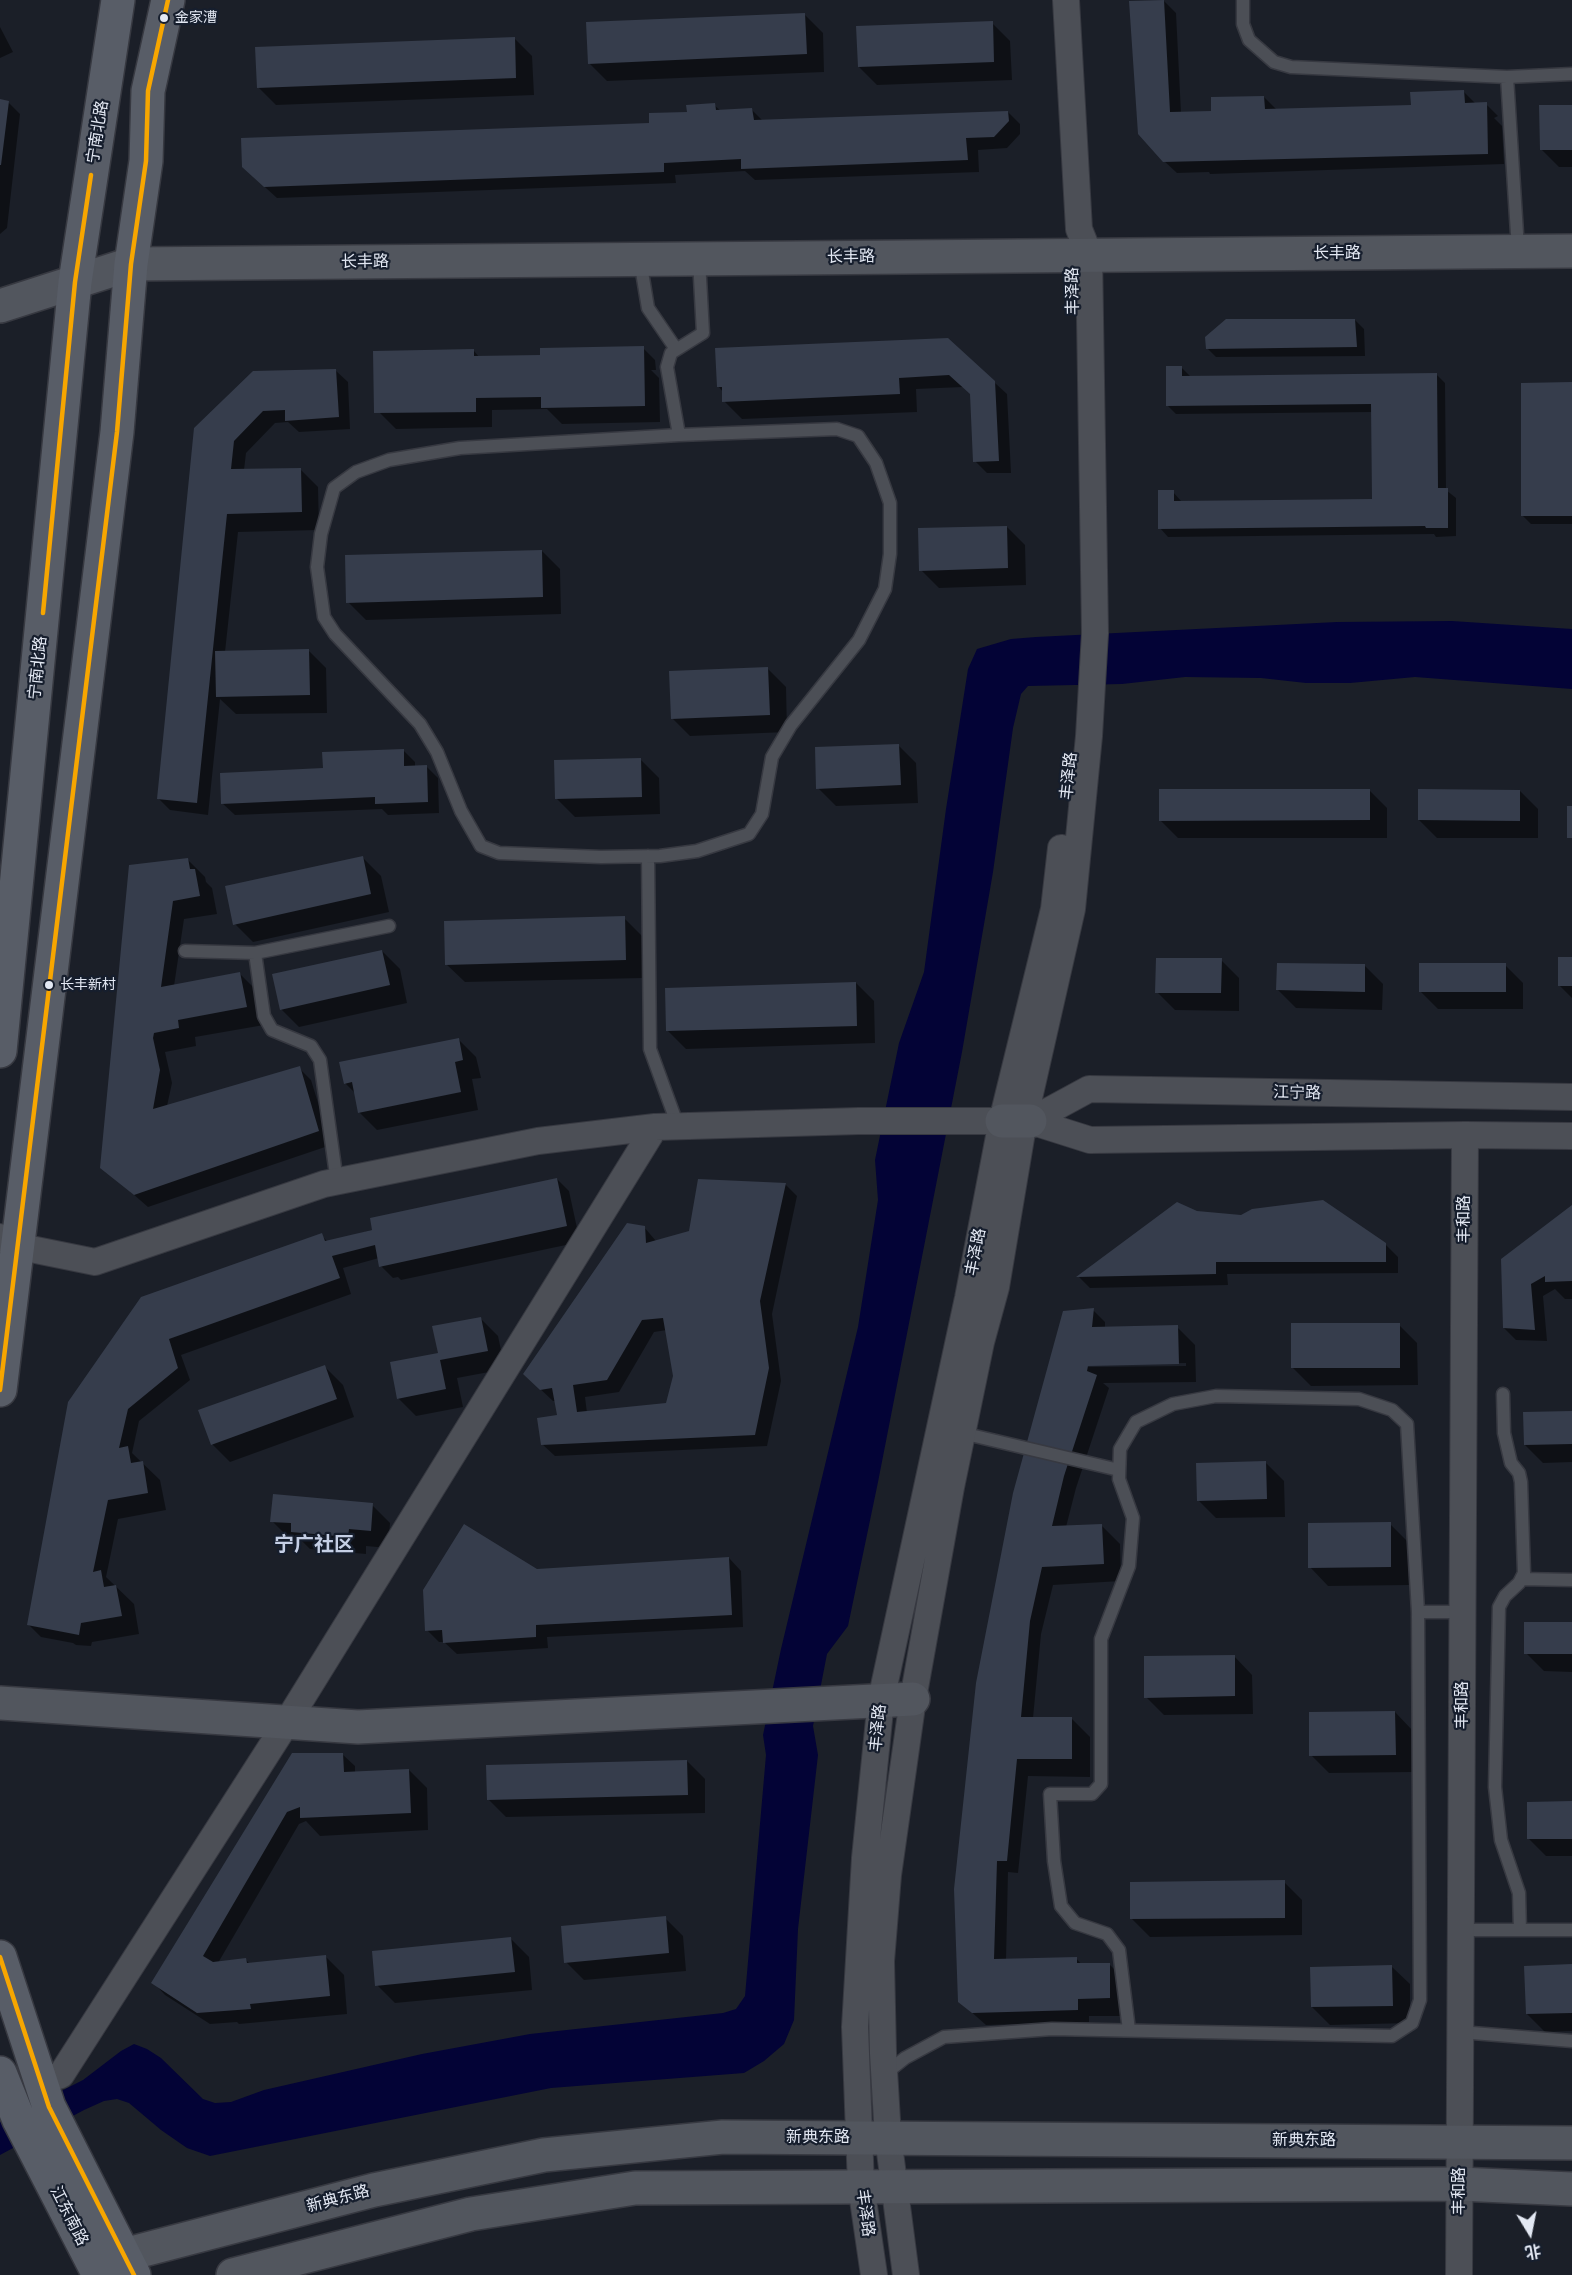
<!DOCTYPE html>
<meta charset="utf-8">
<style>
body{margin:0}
#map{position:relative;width:1572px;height:2275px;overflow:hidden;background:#1b1f28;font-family:Figtree,"Noto Sans SC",sans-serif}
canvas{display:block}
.north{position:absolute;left:1500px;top:2203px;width:60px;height:60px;-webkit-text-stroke:4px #161e2d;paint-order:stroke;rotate:170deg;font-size:16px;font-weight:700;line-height:24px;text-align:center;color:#e3e8f3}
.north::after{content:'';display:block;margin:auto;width:21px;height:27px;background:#e3e8f3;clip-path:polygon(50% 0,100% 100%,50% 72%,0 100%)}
</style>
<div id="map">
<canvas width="1572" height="2275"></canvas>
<div class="north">北</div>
</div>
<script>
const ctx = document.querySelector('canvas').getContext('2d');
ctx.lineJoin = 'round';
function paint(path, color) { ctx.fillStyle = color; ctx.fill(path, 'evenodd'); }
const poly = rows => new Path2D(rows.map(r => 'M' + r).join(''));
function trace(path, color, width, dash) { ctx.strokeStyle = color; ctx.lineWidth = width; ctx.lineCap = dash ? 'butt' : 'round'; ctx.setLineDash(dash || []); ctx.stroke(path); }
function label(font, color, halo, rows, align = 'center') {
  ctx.font = font + ' Figtree,"Noto Sans SC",sans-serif'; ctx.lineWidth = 4.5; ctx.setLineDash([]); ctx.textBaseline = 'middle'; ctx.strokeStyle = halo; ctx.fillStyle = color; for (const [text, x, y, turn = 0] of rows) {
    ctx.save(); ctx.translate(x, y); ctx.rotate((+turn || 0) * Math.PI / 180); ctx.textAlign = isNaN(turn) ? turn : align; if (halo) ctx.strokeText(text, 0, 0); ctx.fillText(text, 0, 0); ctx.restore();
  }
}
paint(poly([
 [1452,621,1572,629,1572,689,1415,677,1350,683,1306,683,1261,678,1185,677,1122,684,1028,686,1021,694,1013,728,993,872,962,1052,878,1482,848,1626,827,1654,813,1726,818,1755,798,1929,794,2020,784,2044,764,2061,744,2073,551,2088,210,2156,187,2148,161,2130,129,2103,117,2099,104,2101,84,2110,0,2155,0,2122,83,2080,121,2051,134,2044,147,2049,161,2058,203,2099,215,2103,231,2102,264,2090,422,2054,530,2034,723,2013,736,2009,745,1996,766,1755,763,1735,781,1649,858,1327,878,1200,875,1160,899,1043,924,972,946,809,968,669,977,649,1011,639,1036,637,1337,622]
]), '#030336');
paint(poly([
 [1164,1,1176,13,1181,113,1213,115,1264,97,1277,110,1412,109,1464,92,1476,104,1486,104,1498,116,1494,118,1502,126,1504,164,1210,174,1209,172,1177,173,1164,161],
 [805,15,823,33,824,72,607,81,589,63],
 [992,23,1010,41,1012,80,877,85,859,67],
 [0,27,13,52,0,58],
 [514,38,532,56,534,95,276,105,258,87],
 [0,100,8,102,20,114,7,228,0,234],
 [714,105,721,111,752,110,763,121,1008,112,1020,124,1020,134,1007,148,978,150,979,172,755,180,745,171,675,175,676,183,277,198,256,179,651,124],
 [1572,106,1572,167,1559,167,1541,149],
 [1355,320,1364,329,1365,356,1216,357,1207,348],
 [948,340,1007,394,1011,473,987,473,975,461,972,395,963,387,916,389,917,412,742,419,724,401,723,392,718,386],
 [643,348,655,360,656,370,651,370,659,378,660,422,562,424,547,409,492,410,492,427,396,429,378,411,474,351,480,358,541,356],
 [1181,367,1190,376,1436,374,1445,383,1446,490,1456,498,1456,536,1436,537,1434,534,1168,537,1160,528,1173,492,1182,502,1373,500,1373,412,1176,414,1167,405],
 [335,370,348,382,350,429,299,432,288,422,275,423,246,453,244,470,300,469,318,487,319,530,238,532,225,652,308,650,326,668,327,713,236,714,220,699,208,815,170,810,158,798,196,428],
 [1572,384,1572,524,1531,524,1522,515],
 [1007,527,1025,545,1026,585,939,588,921,570],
 [542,551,560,569,561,614,366,620,348,602],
 [768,669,786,687,787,732,690,736,672,718],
 [898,745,916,763,918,803,836,806,818,788],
 [403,750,415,762,415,767,426,766,438,778,439,813,388,815,382,809,235,815,222,803,325,770],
 [641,760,659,778,660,814,575,817,557,799],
 [1369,790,1387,808,1387,838,1178,838,1160,820],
 [1520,791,1538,809,1538,838,1437,838,1419,820],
 [363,858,381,876,389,912,253,942,235,924],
 [187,859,205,877,206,882,212,888,217,914,184,919,174,986,240,974,258,992,264,1025,195,1037,196,1046,165,1052,172,1083,167,1106,299,1068,311,1080,331,1145,148,1207,102,1167,130,867],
 [624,918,642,936,643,978,465,982,446,964],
 [382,951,400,969,407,1003,299,1027,281,1009],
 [1572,958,1572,998,1559,985],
 [1221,960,1239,978,1239,1011,1175,1010,1157,992],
 [1505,965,1523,983,1523,1009,1438,1009,1420,991],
 [1365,966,1383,984,1382,1010,1296,1008,1278,990],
 [856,983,874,1001,875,1043,686,1049,668,1031],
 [458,1039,476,1057,481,1078,472,1079,478,1110,377,1130,359,1112,355,1093,345,1083],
 [557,1179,569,1191,580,1242,401,1280,398,1277,393,1278,381,1266,379,1258,343,1268,351,1294,181,1355,190,1380,139,1421,132,1453,160,1480,166,1510,118,1519,106,1577,134,1604,139,1634,92,1642,91,1646,76,1645,73,1643,41,1637,29,1625,69,1402,321,1235,328,1242],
 [785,1184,797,1196,772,1314,781,1381,767,1446,555,1456,542,1444,559,1416,556,1401,553,1401,537,1386,644,1227,656,1241,691,1232],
 [667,1330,675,1376,667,1405,587,1413,585,1397,619,1392,654,1332],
 [1572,1207,1572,1299,1565,1299,1555,1289,1543,1296,1547,1341,1516,1340,1504,1328],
 [1196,1212,1385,1244,1398,1257,1398,1273,1227,1274,1228,1285,1090,1288,1079,1277],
 [1093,1310,1105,1322,1105,1328,1177,1327,1195,1345,1196,1382,1103,1383,1109,1388,1076,1488,1066,1527,1102,1526,1120,1544,1121,1581,1053,1585,1041,1634,1033,1718,1072,1719,1090,1737,1090,1777,1028,1776,1018,1873,1008,1872,1006,1960,1076,1958,1082,1965,1109,1964,1127,1982,1128,2016,1089,2016,1089,2022,986,2025,960,2002,955,1889],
 [1186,1363,1186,1366,1088,1367,1088,1364],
 [480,1318,498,1336,505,1369,457,1378,463,1407,416,1416,398,1398,439,1354],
 [1399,1325,1417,1343,1418,1385,1311,1386,1293,1368],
 [325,1367,343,1385,354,1417,230,1462,212,1444],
 [1572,1413,1572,1462,1543,1463,1525,1445],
 [1266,1463,1284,1481,1285,1517,1216,1518,1198,1500],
 [372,1505,390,1523,388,1548,366,1546,366,1554,310,1549,301,1540,290,1539,272,1521],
 [1390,1524,1408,1542,1409,1585,1328,1586,1310,1567],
 [729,1558,741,1571,743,1627,547,1637,548,1648,457,1654,444,1642,439,1642,427,1630,536,1570],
 [1572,1623,1572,1672,1544,1671,1526,1653],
 [1234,1656,1252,1675,1253,1714,1164,1715,1146,1697],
 [1395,1712,1413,1731,1413,1772,1329,1773,1311,1755],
 [342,1754,355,1766,355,1773,409,1770,427,1788,428,1830,320,1836,306,1821,299,1824,218,1963,245,1959,250,1964,326,1957,344,1975,347,2014,239,2024,237,2022,210,2024,165,1995,153,1982,293,1755],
 [687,1761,705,1779,705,1813,506,1817,488,1799],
 [1572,1803,1572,1856,1546,1856,1528,1838],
 [1284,1882,1302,1900,1302,1935,1150,1937,1132,1919],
 [665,1918,683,1936,686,1971,584,1980,566,1962],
 [511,1939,529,1957,532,1990,395,2003,377,1985],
 [1391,1966,1410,1984,1410,2023,1330,2025,1312,2007],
 [1572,1966,1572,2031,1545,2032,1527,2014]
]), '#0007');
paint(poly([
 [1164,0,1170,112,1211,111,1211,97,1264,96,1265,109,1411,105,1410,92,1464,90,1465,103,1487,102,1488,154,1163,162,1138,134,1129,1],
 [805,13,807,54,588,64,586,22],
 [993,21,994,62,858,67,856,26],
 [515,37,516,78,257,88,255,47],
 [0,99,9,101,1,165,0,165],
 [715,103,716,110,752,108,754,120,1008,111,1009,121,994,137,966,138,968,160,741,169,741,159,664,163,664,172,264,187,242,167,241,138,649,123,649,113,687,112,686,105],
 [1539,105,1572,105,1572,150,1540,150],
 [1226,319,1355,319,1357,347,1206,349,1205,337],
 [948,338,995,381,999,461,973,462,970,394,949,375,899,378,900,394,722,402,722,387,717,387,715,348],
 [644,346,645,406,541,408,541,397,476,398,476,412,374,413,373,351,474,349,474,356,540,355,540,348],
 [1166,366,1182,366,1182,376,1437,373,1438,488,1448,488,1448,528,1426,528,1425,526,1158,529,1158,490,1174,490,1174,501,1372,499,1371,404,1166,406],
 [336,369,339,417,285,421,285,410,263,411,234,441,231,469,301,468,302,512,227,514,197,803,157,799,194,428,253,371],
 [1572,382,1572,516,1521,516,1521,383],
 [1007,526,1008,568,919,571,918,528],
 [542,550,543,597,346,603,345,555],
 [309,649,310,695,216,697,215,651],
 [768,667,770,715,671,719,669,671],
 [899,744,901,785,816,789,815,747],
 [404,749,404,766,427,765,428,802,375,804,375,797,221,804,220,773,323,768,322,752],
 [641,758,642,797,555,799,554,760],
 [1159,789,1370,789,1370,820,1159,821],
 [1418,789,1520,790,1520,821,1418,820],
 [1567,806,1572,806,1572,838,1567,838],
 [363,856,371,894,233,925,225,886],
 [188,858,190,869,195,869,200,896,173,901,161,987,240,972,247,1007,178,1020,179,1028,154,1033,153,1038,160,1070,153,1109,300,1066,319,1131,134,1195,100,1168,129,865],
 [625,916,626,960,445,965,444,921],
 [382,950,390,985,280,1010,272,974],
 [1558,957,1572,957,1572,986,1558,986],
 [1156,958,1222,958,1221,993,1155,993],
 [1277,963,1365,964,1365,992,1276,990],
 [1419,963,1506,963,1506,992,1419,992],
 [856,982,857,1026,666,1031,665,988],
 [459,1038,463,1060,455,1062,461,1092,358,1113,352,1082,344,1084,339,1062],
 [557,1178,567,1226,379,1267,375,1245,332,1256,340,1278,169,1339,178,1368,128,1409,119,1448,128,1446,131,1463,143,1461,148,1493,108,1500,93,1572,101,1570,104,1587,116,1585,122,1616,81,1623,79,1635,27,1625,68,1402,141,1297,322,1233,325,1241,372,1230,370,1218],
 [698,1179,786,1183,760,1301,769,1368,755,1435,541,1445,537,1418,557,1415,552,1388,540,1390,523,1374,627,1223,645,1226,646,1243,689,1231],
 [663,1318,673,1376,666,1403,577,1412,573,1385,607,1380,642,1320],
 [1323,1200,1386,1243,1386,1262,1216,1262,1216,1274,1076,1277,1177,1202,1197,1211,1241,1215,1252,1209],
 [1572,1205,1572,1281,1545,1282,1545,1276,1531,1284,1535,1330,1503,1328,1501,1259],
 [1094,1308,1092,1327,1178,1325,1179,1364,1088,1366,1087,1371,1097,1375,1064,1476,1052,1526,1102,1524,1104,1564,1042,1567,1030,1621,1021,1717,1072,1717,1072,1759,1017,1759,1007,1861,997,1861,994,1959,1077,1957,1077,1963,1110,1963,1110,1998,1078,1999,1078,2010,972,2013,958,2002,954,1889,976,1683,1013,1493,1063,1311],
 [481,1317,488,1351,440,1360,446,1389,397,1399,390,1362,438,1353,432,1326],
 [1291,1323,1400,1323,1400,1368,1291,1368],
 [325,1365,337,1399,211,1445,198,1410],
 [1572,1411,1572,1444,1524,1445,1523,1412],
 [1266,1461,1267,1499,1197,1501,1196,1463],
 [273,1494,373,1503,371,1531,349,1529,348,1537,291,1532,291,1523,270,1522],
 [1391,1522,1391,1567,1308,1568,1308,1523],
 [464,1524,537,1569,729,1557,732,1615,536,1625,536,1637,443,1643,442,1630,425,1631,423,1590],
 [1524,1622,1572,1622,1572,1654,1524,1654],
 [1235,1655,1235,1696,1144,1698,1144,1656],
 [1395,1711,1396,1755,1309,1756,1309,1712],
 [292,1753,343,1753,344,1772,409,1769,411,1813,300,1818,300,1807,287,1812,203,1956,213,1962,246,1958,247,1963,326,1955,330,1996,250,2004,251,2009,197,2013,151,1983],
 [687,1760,688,1795,487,1800,486,1765],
 [1572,1801,1572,1839,1527,1839,1527,1802],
 [1285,1880,1285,1918,1130,1919,1130,1882],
 [666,1916,669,1953,564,1963,561,1926],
 [511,1937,515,1972,375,1986,372,1951],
 [1572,1964,1572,2013,1526,2014,1524,1966],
 [1392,1965,1393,2006,1311,2007,1310,1967]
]), '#363d4c');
const lane = poly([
 [1243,0,1243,24,1249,40,1274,62,1291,67,1507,77,1572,74],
 [1507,77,1518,249],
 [640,260,648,308,676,349],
 [837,429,858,436,876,463,890,503,890,554,885,589,859,640,791,725,772,757,762,814,749,834,697,851,660,856,601,857,499,853,481,846,461,811,437,752,420,724,335,634,324,617,317,567,321,534,334,488,356,472,389,460,460,448,679,435,837,429],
 [679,435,667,367,671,353,703,333,699,260],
 [648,856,650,1049,678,1126],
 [185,951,255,953,389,926],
 [255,953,264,1016,272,1030,311,1046,320,1060,337,1182],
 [1503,1394,1504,1433,1511,1463,1519,1473,1521,1482,1524,1573,1519,1583,1505,1596,1499,1607,1495,1787,1501,1840,1519,1893,1520,1930],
 [962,1433,1119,1470],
 [1522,1579,1572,1580],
 [1460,1930,1572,1930],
 [1129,2030,1119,1950,1107,1934,1075,1923,1061,1906,1054,1861,1050,1794,1092,1794,1101,1784,1101,1639,1129,1566,1133,1518,1119,1479,1120,1449,1136,1422,1173,1404,1216,1396,1359,1399,1392,1410,1407,1424,1418,1612],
 [1460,2032,1572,2041],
 [885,2074,905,2058,944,2037,1052,2029,1392,2036,1412,2023,1420,2000,1418,1612,1462,1612]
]);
const street = poly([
 [1030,1121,1089,1089,1572,1097],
 [1030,1121,1090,1140,1465,1135,1572,1136],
 [0,1237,16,1246,95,1262,324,1184,538,1141,655,1127,859,1121,1002,1121],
 [41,2081,61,2075,287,1722,655,1127],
 [874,2275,861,2186,855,2027,865,1858,881,1700,968,1298,1002,1121,1054,909,1061,848],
 [906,2275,888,2137,883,2053,881,1961,888,1875,913,1699,951,1487,981,1342,996,1287,1024,1120,1072,909,1089,736,1095,633,1089,254,1079,229,1066,0],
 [1459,2275,1465,1135]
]);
const secondary = poly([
 [0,306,131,264,1572,251],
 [1002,1121,1030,1121],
 [0,1703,358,1727,913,1699],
 [98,2267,124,2255,374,2190,544,2155,723,2137,1572,2143],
 [233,2275,471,2214,635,2188,1459,2184,1572,2189]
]);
const primary = poly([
 [0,1051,75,282,118,0],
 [0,1390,117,432,131,264,146,161,148,91,168,0],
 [0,1957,49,2107,134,2275],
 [0,2073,19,2120,99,2275]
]);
trace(lane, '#373941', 15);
trace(street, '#373941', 28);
trace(secondary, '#373941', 36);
trace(primary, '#373941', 36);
trace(lane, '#4c4f56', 12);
trace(street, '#4c4f56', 26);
trace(secondary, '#52565e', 33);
trace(primary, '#585d67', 33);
trace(poly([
 [43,613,75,282,91,175],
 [0,1390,117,432,131,264,146,161,148,91,168,0],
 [0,1957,49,2107,134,2275]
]), '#f7a600', 4.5);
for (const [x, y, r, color] of [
 [164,18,5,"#e3e8f3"],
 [49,985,5,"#e3e8f3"]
]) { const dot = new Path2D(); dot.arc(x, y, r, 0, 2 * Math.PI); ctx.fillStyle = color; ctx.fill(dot); trace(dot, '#161e2d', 2); }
label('14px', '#e3e8f3', '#161e2d', [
 ["金家漕",175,18],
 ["长丰新村",60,985]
], 'left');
label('16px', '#e3e8f3', '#161e2d', [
 ["宁南北路",98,132,-81],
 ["长丰路",1337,253],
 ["长丰路",851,257,-1],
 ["长丰路",365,262,-1],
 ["丰泽路",1073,291,-91],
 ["宁南北路",38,668,-84],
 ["丰泽路",1069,776,-84],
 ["江宁路",1297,1093,1],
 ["丰和路",1464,1219,-90],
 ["丰泽路",976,1252,-79],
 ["丰和路",1462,1705,-90],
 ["丰泽路",878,1728,-84],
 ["新典东路",818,2137],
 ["新典东路",1304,2140],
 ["丰和路",1459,2191,-90],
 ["新典东路",338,2199,-15],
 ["丰泽路",865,2213,82],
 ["江东南路",69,2216,63]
]);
label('bold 20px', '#c5cfe5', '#161e2d', [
 ["宁广社区",314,1545]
]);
</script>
